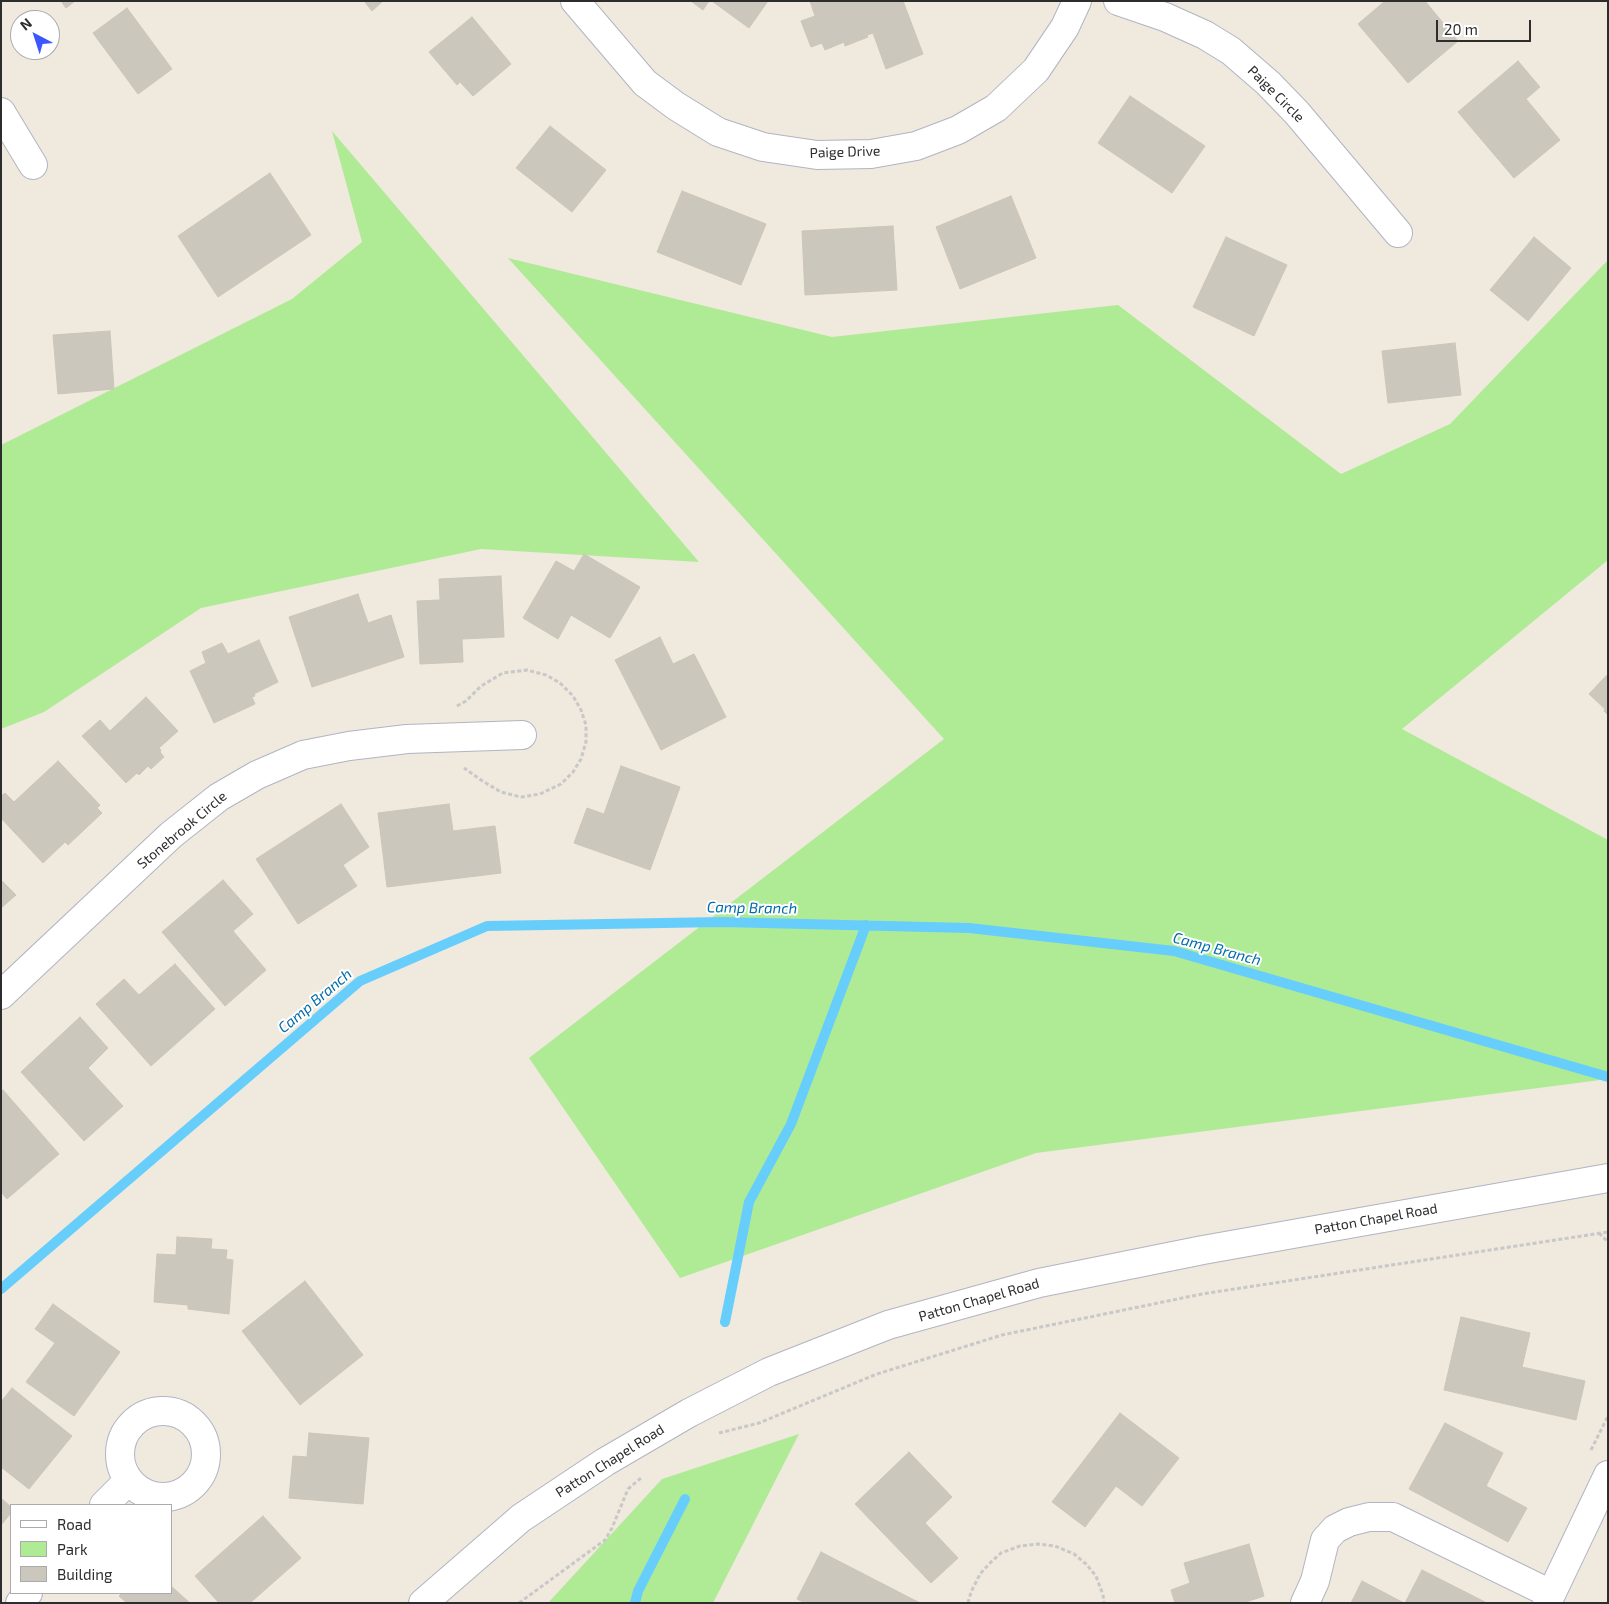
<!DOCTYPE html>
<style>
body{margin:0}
#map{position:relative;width:1609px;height:1604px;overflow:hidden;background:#efe9de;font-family:"Exo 2",sans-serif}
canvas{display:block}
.frame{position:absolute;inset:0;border:2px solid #2d2d2d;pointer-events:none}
.legend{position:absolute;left:10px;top:1504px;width:162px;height:90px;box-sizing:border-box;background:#fff;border:1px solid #ababab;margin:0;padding:6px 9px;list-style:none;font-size:15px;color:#2d2d2d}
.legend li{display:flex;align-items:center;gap:10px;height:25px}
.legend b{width:25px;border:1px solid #ababab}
.north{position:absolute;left:10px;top:10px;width:50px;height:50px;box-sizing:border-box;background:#fff;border:1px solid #ababab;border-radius:50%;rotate:320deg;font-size:14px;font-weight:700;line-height:20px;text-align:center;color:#2d2d2d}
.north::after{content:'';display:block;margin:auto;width:18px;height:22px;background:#3b58ff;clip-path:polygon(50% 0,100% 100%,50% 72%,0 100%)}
.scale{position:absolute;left:1436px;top:20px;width:95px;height:22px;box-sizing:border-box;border:2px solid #2d2d2d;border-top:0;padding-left:6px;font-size:15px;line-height:18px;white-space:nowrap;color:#2d2d2d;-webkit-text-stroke:4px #fff;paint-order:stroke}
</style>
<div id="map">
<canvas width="1609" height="1604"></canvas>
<div class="frame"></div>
<ul class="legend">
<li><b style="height:6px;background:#fff"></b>Road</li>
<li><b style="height:14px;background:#afeb95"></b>Park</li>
<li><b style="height:14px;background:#cbc7bc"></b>Building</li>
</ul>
<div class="north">N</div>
<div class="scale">20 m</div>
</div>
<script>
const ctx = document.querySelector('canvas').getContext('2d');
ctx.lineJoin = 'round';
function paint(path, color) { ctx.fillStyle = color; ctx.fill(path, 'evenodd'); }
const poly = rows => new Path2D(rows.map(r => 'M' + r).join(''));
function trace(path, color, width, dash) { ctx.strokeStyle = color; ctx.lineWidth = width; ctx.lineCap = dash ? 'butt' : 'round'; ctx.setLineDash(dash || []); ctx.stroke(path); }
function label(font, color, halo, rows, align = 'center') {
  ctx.font = font + ' "Exo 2",sans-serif'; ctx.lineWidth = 4; ctx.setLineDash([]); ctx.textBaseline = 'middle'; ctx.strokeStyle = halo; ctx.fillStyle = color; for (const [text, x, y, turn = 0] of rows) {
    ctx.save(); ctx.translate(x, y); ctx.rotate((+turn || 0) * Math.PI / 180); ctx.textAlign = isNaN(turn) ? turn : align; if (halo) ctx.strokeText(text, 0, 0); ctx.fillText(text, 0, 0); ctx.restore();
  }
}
paint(poly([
 [332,131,699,562,481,549,201,608,44,712,1,729,1,445,292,299,362,242],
 [508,258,832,337,1118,305,1341,474,1450,424,1608,260,1608,560,1402,729,1608,840,1608,1079,1036,1153,680,1278,529,1058,944,739],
 [799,1434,713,1603,548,1603,662,1479]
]), '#afeb95');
trace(poly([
 [1,1289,360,981,487,926,722,922,969,928,1174,951,1608,1077],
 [725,1322,749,1202,791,1124,866,925],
 [635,1603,638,1591,685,1499]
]), '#67cefb', 10);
const building = poly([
 [61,1,75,1,66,8,61,1],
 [364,1,383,1,372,11,364,1],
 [691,1,709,1,703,10,691,1],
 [712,1,768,1,749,28,712,1],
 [810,1,903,1,923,54,886,69,873,33,867,35,868,37,845,46,844,42,825,50,822,43,811,47,801,21,815,16,810,1],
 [1385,1,1425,1,1458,41,1408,83,1358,24,1385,1],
 [127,8,172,69,138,94,93,33,127,8],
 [472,17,511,64,473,96,460,82,457,85,429,52,472,17],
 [1518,61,1540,87,1526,99,1560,140,1514,178,1458,112,1518,61],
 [1130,96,1205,146,1172,193,1098,143,1130,96],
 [550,126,606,170,572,212,516,168,550,126],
 [270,173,311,235,218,297,178,236,270,173],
 [682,191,766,224,741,285,657,252,682,191],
 [1011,196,1036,258,960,289,936,227,1011,196],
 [893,226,897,290,805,295,802,231,893,226],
 [1226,237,1287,265,1254,336,1193,307,1226,237],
 [1534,237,1571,268,1528,321,1490,290,1534,237],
 [110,331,114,389,58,394,53,335,110,331],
 [1455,343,1461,395,1388,403,1382,351,1455,343],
 [584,554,640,587,610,638,571,615,558,639,523,618,556,561,574,571,584,554],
 [501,576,504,637,462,639,463,662,420,664,417,601,440,600,439,579,501,576],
 [358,594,368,623,391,615,404,657,312,687,289,617,358,594],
 [660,637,673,664,694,654,726,717,661,750,615,660,660,637],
 [259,640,278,682,254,694,255,696,252,697,255,704,214,723,190,671,206,663,202,652,222,643,228,654,259,640],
 [1606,676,1608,677,1608,715,1604,711,1605,709,1589,694,1606,676],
 [146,697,178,731,159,748,161,750,160,752,164,757,151,769,148,766,139,775,137,773,126,783,82,736,100,720,110,731,146,697],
 [58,761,100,805,97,808,102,813,68,845,65,842,43,863,1,818,1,796,5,793,14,802,58,761],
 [621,766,680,787,650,870,574,843,587,808,604,814,621,766],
 [341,804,369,847,343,865,357,886,298,924,256,859,341,804],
 [449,804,453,831,495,826,501,873,387,887,378,813,449,804],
 [1,880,16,895,1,908,1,880],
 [223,880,253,914,233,931,266,970,225,1006,162,932,223,880],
 [175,964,215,1009,151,1066,96,1004,124,979,139,995,175,964],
 [80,1017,108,1048,88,1068,123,1106,84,1141,21,1072,80,1017],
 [3,1090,59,1154,7,1199,1,1192,1,1092,3,1090],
 [177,1237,212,1239,211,1249,227,1250,226,1259,233,1260,229,1314,188,1309,188,1305,154,1302,157,1254,176,1255,177,1237],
 [305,1281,363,1355,300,1405,242,1331,305,1281],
 [53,1304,120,1352,74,1416,26,1382,55,1343,35,1329,53,1304],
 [1461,1317,1530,1333,1522,1367,1585,1381,1576,1420,1444,1390,1461,1317],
 [12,1388,72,1436,29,1489,1,1467,1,1402,12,1388],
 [1120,1413,1179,1458,1142,1506,1116,1486,1085,1527,1052,1502,1120,1413],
 [1445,1423,1503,1453,1486,1486,1527,1508,1508,1542,1409,1489,1445,1423],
 [309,1433,369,1438,363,1504,289,1498,293,1456,307,1457,309,1433],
 [909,1452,952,1497,925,1523,958,1558,931,1583,855,1504,909,1452],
 [1,1498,11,1507,11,1513,1,1525,1,1498],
 [263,1516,301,1558,250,1603,219,1603,195,1576,263,1516],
 [1249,1544,1264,1596,1243,1603,1175,1603,1171,1590,1190,1583,1184,1563,1249,1544],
 [821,1552,920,1603,805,1603,797,1599,821,1552],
 [1422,1570,1487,1603,1405,1603,1422,1570],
 [1362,1581,1404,1603,1351,1603,1362,1581],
 [171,1586,190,1603,127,1603,119,1596,122,1593,171,1593,171,1586]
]);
paint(building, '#cbc7bc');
trace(building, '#ccc5b7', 1);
const minor = poly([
 [575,1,645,83,676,106,718,132,763,147,817,155,871,154,916,146,958,130,996,108,1036,70,1065,27,1077,1],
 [1118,1,1165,17,1205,35,1231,51,1268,83,1297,113,1398,233],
 [1,112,33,165],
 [1,995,171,835,219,797,257,775,303,755,349,746,407,739,522,735],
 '120 1454a43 43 0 1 1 86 0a43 43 0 1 1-86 0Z',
 [104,1505,128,1481],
 [20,1603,28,1593],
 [423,1603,521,1518,605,1462,689,1413,769,1372,888,1325,1039,1283,1203,1250,1608,1178],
 [1305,1603,1315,1581,1325,1540,1335,1529,1349,1522,1369,1517,1393,1517,1551,1594],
 [1547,1603,1608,1475]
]);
trace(minor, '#b2b4c2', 30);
trace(poly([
 [457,706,466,701,481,686,503,673,527,670,546,675,560,683,573,696,581,710,586,725,586,742,581,759,573,772,561,784,540,794,521,797,501,792,484,782,464,768],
 [1599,1233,1608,1242],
 [719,1433,759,1423,877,1374,1002,1335,1202,1294,1608,1232],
 [1591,1450,1608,1416],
 [519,1603,605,1540,612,1528,628,1489,641,1478],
 [968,1603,971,1592,980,1574,991,1562,1001,1553,1020,1546,1038,1544,1055,1546,1074,1554,1086,1564,1096,1576,1103,1595,1104,1603]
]), '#c8c8c8', 3, [4, 2.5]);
trace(minor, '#fff', 28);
label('14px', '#2d2d2d', '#fff', [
 ["Paige Circle",1276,94,45],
 ["Paige Drive",845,152,-2],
 ["Stonebrook Circle",182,830,-40],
 ["Patton Chapel Road",1376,1219,-10],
 ["Patton Chapel Road",979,1300,-16],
 ["Patton Chapel Road",610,1461,-32]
]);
label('italic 15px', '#006bad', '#fff', [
 ["Camp Branch",752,908,1],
 ["Camp Branch",1217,949,15],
 ["Camp Branch",315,1001,-40]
]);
</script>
